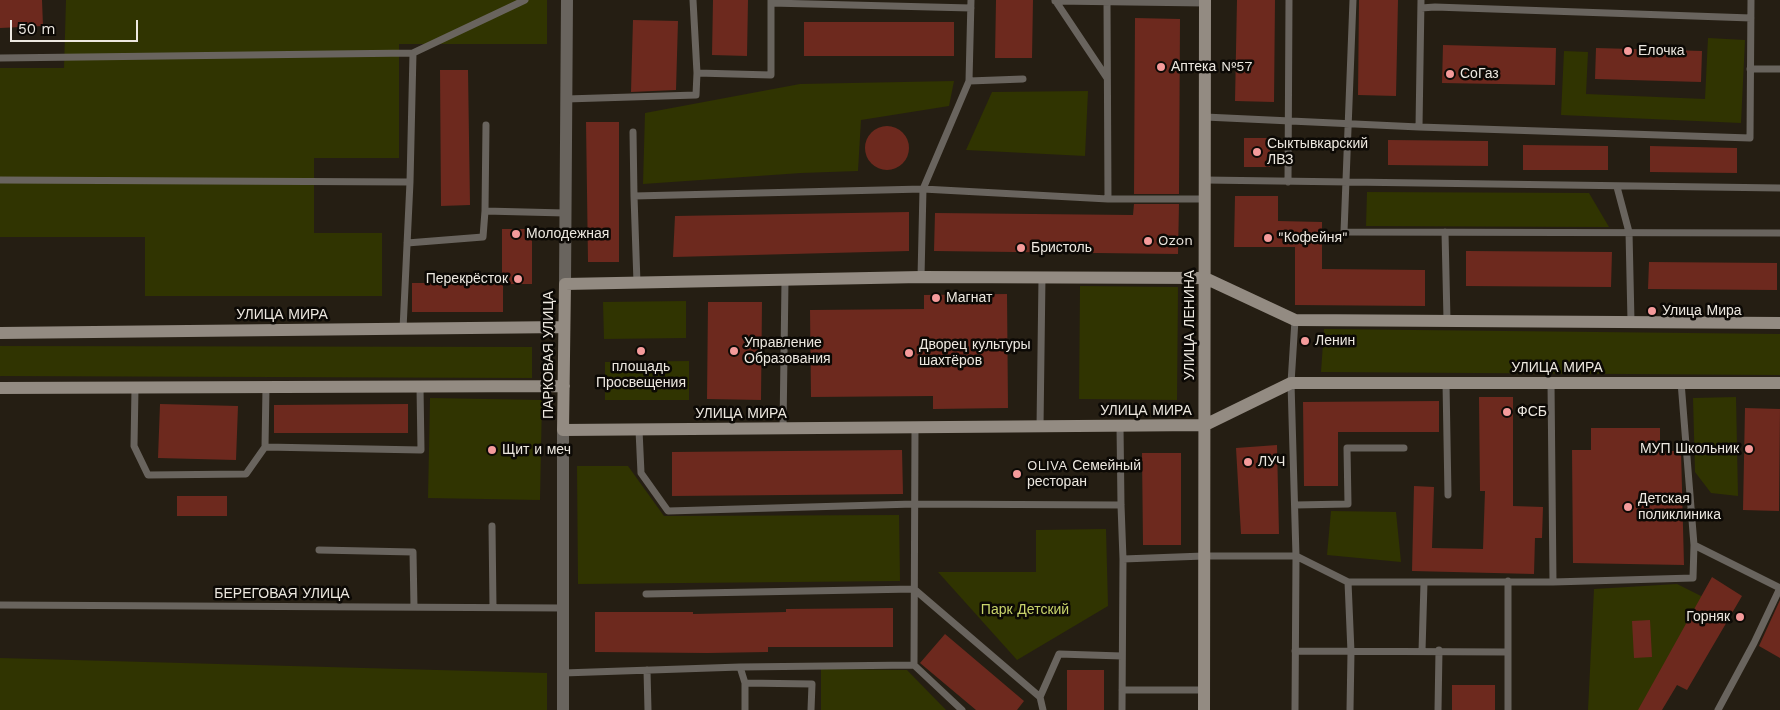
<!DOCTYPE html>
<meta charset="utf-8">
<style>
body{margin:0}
#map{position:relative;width:1780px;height:710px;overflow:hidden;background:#251e13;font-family:"Work Sans",sans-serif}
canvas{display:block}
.scale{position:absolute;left:10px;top:20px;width:128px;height:22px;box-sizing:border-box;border:2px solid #ede8e0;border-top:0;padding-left:6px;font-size:15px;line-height:18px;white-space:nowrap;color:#ede8e0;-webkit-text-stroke:4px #0c0905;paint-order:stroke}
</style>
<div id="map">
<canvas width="1780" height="710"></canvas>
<div class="scale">50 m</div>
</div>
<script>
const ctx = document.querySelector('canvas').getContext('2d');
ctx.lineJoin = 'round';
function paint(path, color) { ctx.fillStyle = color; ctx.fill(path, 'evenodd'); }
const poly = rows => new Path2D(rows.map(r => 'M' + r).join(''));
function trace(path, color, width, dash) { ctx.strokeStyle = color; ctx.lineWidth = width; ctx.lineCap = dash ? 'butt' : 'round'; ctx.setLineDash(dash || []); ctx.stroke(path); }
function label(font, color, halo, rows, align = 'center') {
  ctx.font = font + ' "Work Sans",sans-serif'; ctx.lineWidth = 5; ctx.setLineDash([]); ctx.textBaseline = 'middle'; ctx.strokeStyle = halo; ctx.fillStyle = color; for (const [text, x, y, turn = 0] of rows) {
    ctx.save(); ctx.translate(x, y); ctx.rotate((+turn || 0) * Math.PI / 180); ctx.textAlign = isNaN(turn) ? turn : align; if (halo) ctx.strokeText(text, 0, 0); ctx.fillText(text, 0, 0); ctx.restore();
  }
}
paint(poly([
 [66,0,547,0,547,44,399,44,399,158,314,158,314,233,382,233,382,296,145,296,145,237,0,237,0,68,64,68],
 [1708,38,1745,40,1741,123,1561,115,1564,51,1588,52,1586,94,1705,99],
 [954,81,949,106,861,120,858,171,801,173,643,184,645,113,800,84],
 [1088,91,1085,156,966,150,992,92],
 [1367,192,1589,193,1609,227,1366,226],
 [1080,286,1178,287,1177,400,1079,399],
 [686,301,686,338,604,339,603,302],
 [1324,329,1780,334,1780,375,1321,372],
 [0,346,532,347,532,378,0,376],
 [689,361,689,400,605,400,605,362],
 [1736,397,1738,496,1711,493,1695,472,1693,398],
 [430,398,542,400,540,500,428,498],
 [577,466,628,466,664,516,899,515,900,581,578,584],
 [1331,511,1396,512,1401,562,1327,555],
 [1106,529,1108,606,1017,660,938,572,1036,572,1036,530],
 [1677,584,1711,601,1657,710,1588,710,1594,589],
 [0,658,547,673,547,710,0,710],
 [821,669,907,670,946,710,821,710]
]), '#303401');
paint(poly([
 [0,0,42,0,43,26,0,28],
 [713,0,748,0,747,56,712,55],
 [996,0,1033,0,1032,58,995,58],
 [1237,0,1275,0,1274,102,1235,101],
 [1359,0,1398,0,1396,96,1358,95],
 [1135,18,1180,19,1179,194,1134,194],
 [633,20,678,21,676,90,631,92],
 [804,22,954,22,954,56,804,56],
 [1443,45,1556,48,1555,85,1442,83],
 [1596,48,1702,51,1701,82,1595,79],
 [440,70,468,70,470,205,441,206],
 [586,122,619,122,619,262,588,262],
 '865 148a22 22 0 1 1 44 0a22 22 0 1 1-44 0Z',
 [1244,138,1270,138,1270,167,1244,167],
 [1388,140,1488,141,1488,166,1388,165],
 [1523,145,1608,146,1608,170,1523,170],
 [1650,146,1737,148,1737,173,1650,172],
 [1235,196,1278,196,1278,221,1322,222,1322,269,1425,270,1425,306,1295,305,1295,247,1234,247],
 [1134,204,1179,204,1178,254,934,251,935,213,1133,215],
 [909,212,909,251,673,257,675,216],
 [502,229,532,229,532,284,503,284,503,312,412,312,412,283,502,283],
 [1466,251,1612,252,1611,287,1466,286],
 [1649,262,1777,263,1777,290,1648,289],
 [1007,294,1008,408,933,409,933,396,811,397,810,310,924,309,924,295],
 [708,302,762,302,761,400,707,399],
 [1479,397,1513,397,1513,506,1543,507,1542,538,1535,538,1534,574,1412,571,1414,486,1434,487,1432,548,1483,549,1485,491,1480,491],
 [1439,401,1439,432,1338,432,1338,486,1304,486,1303,402],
 [160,404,238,406,236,460,158,458],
 [408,404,408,433,274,433,274,405],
 [1745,408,1780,409,1779,511,1743,510],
 [1591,428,1660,428,1660,451,1681,451,1684,565,1573,563,1572,450,1591,450],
 [1277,445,1279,534,1241,534,1236,448],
 [902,450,903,494,672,496,672,452],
 [1142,453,1181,453,1181,545,1143,545],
 [177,496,227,496,227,516,177,516],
 [1712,577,1742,596,1687,690,1677,685,1662,710,1638,710],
 [1780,600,1780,658,1759,646],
 [893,608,893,647,768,647,768,652,707,653,595,652,595,612,693,612,693,614,786,612,786,609],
 [1650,620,1652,657,1634,658,1632,621],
 [945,634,1024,701,1017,710,976,710,920,663],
 [1067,670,1104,670,1104,710,1067,710],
 [1452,685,1495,685,1495,710,1452,710]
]), '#6d291e');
trace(poly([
 [971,0,969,81,1023,79],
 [1055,0,1107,78],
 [1353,0,1344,232,1780,233],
 [1055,1,1205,3],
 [771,3,971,8],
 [1421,8,1435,7,1751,18],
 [413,53,525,0],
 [0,58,413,53,410,182],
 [1750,69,1780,69],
 [697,73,771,75,771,0],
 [566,99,696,95,697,73,693,0],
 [1205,117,1419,127,1750,138,1751,0],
 [1419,127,1421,0],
 [633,132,634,196,923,189,1108,199,1107,2],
 [0,180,410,182,403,329],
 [1205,180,1780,188],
 [1288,182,1289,0],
 [1617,187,1629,232,1631,321],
 [634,196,637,283],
 [1108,199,1205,199],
 [485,211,565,213],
 [1445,232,1447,320],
 [407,243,483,237,485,211,486,125],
 [921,277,923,189,969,81],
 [1295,320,1291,383,1296,556,1295,710],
 [1681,382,1694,545],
 [1446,383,1448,495],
 [1551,383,1553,582,1693,578,1694,545,1780,588],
 [135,388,134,446,148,475,246,474,265,447,421,450,420,387],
 [1120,426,1121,505,1123,559,1122,710],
 [1040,427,1042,277],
 [783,429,785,281],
 [639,430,641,473,668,511,914,504,1121,505],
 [265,447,266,387],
 [1295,505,1348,504,1347,448,1404,448],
 [492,526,493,607],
 [319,550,413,552,414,607],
 [1123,559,1204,556,1296,556,1348,582,1553,582],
 [1508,581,1508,710],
 [1348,582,1351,652,1350,710],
 [646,594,914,589,1040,697,1043,710],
 [0,605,563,608],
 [1295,651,1507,652],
 [1422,651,1424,583],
 [914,665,915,428],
 [740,667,745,683,745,710],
 [647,670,648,710],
 [563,673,740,667,914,665,962,710],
 [745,683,812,684,811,710],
 [1122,690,1204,690],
 [1040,697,1059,654,1122,656],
 [1438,710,1439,650],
 [1718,710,1754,643,1780,588]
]), '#69645e', 7);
trace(poly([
 [565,284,567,0],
 [563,710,563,430]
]), '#69645e', 12);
trace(poly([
 [1780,323,1295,320,1205,278,921,277,565,284,563,430,1205,425,1291,383,1780,383],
 [0,333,564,327],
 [0,388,564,386],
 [1204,710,1205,0]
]), '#938b82', 12);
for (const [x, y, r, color] of [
 [1628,51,5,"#f59b9b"],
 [1161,67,5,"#f59b9b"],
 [1450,74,5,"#f59b9b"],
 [1257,152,5,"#f59b9b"],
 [516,234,5,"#f59b9b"],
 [1268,238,5,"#f59b9b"],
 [1148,241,5,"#f59b9b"],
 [1021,248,5,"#f59b9b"],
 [518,279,5,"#f59b9b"],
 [936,298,5,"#f59b9b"],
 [1652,311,5,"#f59b9b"],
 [1305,341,5,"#f59b9b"],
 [641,351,5,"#f59b9b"],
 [734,351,5,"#f59b9b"],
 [909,353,5,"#f59b9b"],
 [1507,412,5,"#f59b9b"],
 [1749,449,5,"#f59b9b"],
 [492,450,5,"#f59b9b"],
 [1248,462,5,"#f59b9b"],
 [1017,474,5,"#f59b9b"],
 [1628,507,5,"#f59b9b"],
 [1740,617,5,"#f59b9b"]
]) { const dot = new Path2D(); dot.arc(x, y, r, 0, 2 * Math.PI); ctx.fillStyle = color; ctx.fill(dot); trace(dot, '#0c0905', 2); }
label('14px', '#ede8e0', '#0c0905', [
 ["Елочка",1638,51],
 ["Аптека №57",1171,67],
 ["СоГаз",1460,74],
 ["Сыктывкарский",1267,144],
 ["ЛВЗ",1267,160],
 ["Молодежная",526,234],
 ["\"Кофейня\"",1278,238],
 ["Ozon",1158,241],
 ["Бристоль",1031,248],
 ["Перекрёсток",508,279,"right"],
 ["Магнат",946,298],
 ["Улица Мира",1662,311],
 ["Ленин",1315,341],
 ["Управление",744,343],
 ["Образования",744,359],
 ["Дворец культуры",919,345],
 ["шахтёров",919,361],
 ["площадь",641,367,"center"],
 ["Просвещения",641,383,"center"],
 ["ФСБ",1517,412],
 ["МУП Школьник",1739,449,"right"],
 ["Щит и меч",502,450],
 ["ЛУЧ",1258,462],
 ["OLIVA Семейный",1027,466],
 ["ресторан",1027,482],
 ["Детская",1638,499],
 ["поликлиника",1638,515],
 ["Горняк",1730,617,"right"]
], 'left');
label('14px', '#ede8e0', '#0c0905', [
 ["УЛИЦА МИРА",282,315],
 ["УЛИЦА ЛЕНИНА",1190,325,-90],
 ["ПАРКОВАЯ УЛИЦА",549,355,-90],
 ["УЛИЦА МИРА",1557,368],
 ["УЛИЦА МИРА",1146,411],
 ["УЛИЦА МИРА",741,414],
 ["БЕРЕГОВАЯ УЛИЦА",282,594]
]);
label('14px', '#c9d46b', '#0c0905', [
 ["Парк Детский",1025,610]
]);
</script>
